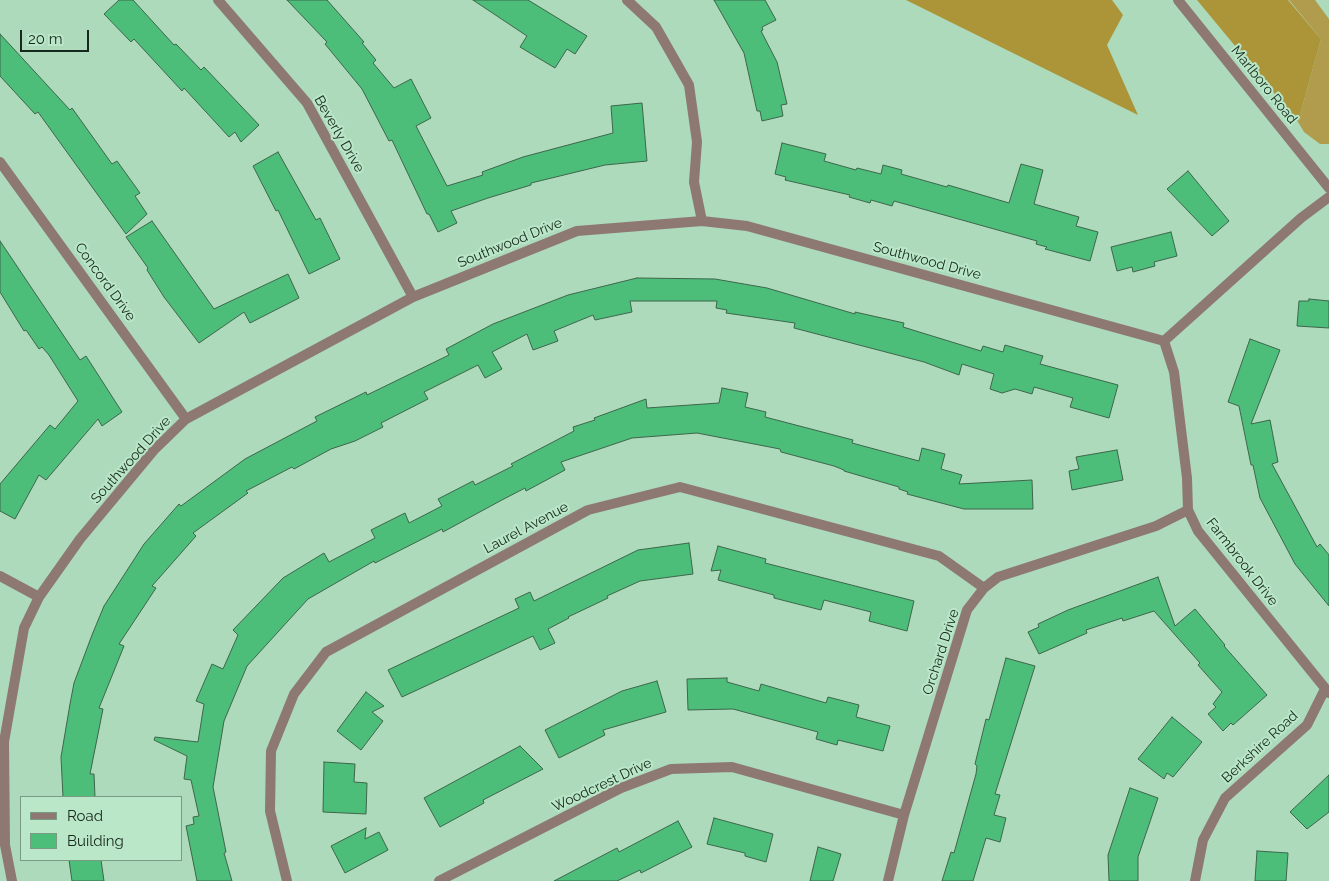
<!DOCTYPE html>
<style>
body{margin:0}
#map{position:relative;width:1329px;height:881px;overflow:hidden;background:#addabb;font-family:Raleway,sans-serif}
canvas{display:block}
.legend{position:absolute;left:20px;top:796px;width:162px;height:65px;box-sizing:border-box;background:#bae7c7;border:1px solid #799b83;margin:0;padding:6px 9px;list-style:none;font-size:15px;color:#17281d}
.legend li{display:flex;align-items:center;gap:10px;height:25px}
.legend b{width:25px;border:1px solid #799b83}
.scale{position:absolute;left:20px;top:30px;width:69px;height:22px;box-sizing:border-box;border:2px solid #17281d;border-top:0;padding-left:6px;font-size:15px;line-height:18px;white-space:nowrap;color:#17281d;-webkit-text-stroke:4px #bae7c7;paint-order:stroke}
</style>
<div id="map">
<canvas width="1329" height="881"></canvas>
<ul class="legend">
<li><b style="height:6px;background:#8e7872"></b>Road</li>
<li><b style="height:14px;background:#4dbd7a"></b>Building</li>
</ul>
<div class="scale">20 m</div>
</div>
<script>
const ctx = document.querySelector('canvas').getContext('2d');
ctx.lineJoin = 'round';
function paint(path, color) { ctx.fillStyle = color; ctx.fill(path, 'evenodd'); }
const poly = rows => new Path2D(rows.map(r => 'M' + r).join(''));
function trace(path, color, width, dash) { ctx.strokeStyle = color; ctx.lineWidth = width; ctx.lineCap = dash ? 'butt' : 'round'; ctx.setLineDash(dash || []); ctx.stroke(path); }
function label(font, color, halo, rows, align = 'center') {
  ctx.font = font + ' Raleway,sans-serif'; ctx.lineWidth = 4; ctx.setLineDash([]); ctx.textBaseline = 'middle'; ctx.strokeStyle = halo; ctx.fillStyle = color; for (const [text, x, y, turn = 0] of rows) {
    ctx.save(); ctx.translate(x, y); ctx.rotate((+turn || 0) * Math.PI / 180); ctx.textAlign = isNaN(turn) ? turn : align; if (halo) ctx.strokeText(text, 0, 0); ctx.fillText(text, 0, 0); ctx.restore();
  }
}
paint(poly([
 [1289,0,1315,0,1329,19,1329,144,1320,144,1304,132,1298,122,1321,39]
]), '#b19c4e');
paint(poly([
 [906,0,1112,0,1123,15,1107,45,1138,115],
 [1197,0,1288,0,1321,39,1298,122]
]), '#ac9438');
const building = poly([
 [119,0,133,0,174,45,176,44,201,70,204,67,259,125,241,142,235,132,229,137,184,88,182,91,134,39,131,42,104,14,119,0],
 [287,0,327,0,364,42,362,43,376,60,373,63,394,88,411,79,431,118,416,126,447,186,483,175,482,172,523,157,613,133,611,106,642,103,647,161,605,165,531,183,531,185,488,198,451,211,457,223,438,232,429,214,427,214,392,140,389,141,362,89,325,44,327,42,287,0],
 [473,0,528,0,587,36,575,54,567,49,555,68,520,47,527,36,473,0],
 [714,0,765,0,776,20,762,27,763,30,761,31,777,62,787,104,781,105,783,116,762,121,760,111,757,111,744,53,714,0],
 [0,34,70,110,72,108,112,164,117,161,140,193,135,196,147,214,126,234,38,112,35,114,0,76,0,34],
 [782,143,826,154,824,161,856,170,857,168,881,174,883,165,902,170,901,174,947,187,948,185,1009,203,1021,164,1043,170,1034,204,1079,217,1076,226,1098,232,1090,261,1045,249,1047,247,1036,244,1037,241,894,201,892,206,871,200,870,203,849,197,850,195,785,180,786,177,775,174,782,143],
 [278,152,316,220,320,218,340,259,309,274,278,210,276,211,253,166,278,152],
 [1188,171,1229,221,1212,236,1167,189,1188,171],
 [152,221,214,309,288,274,299,298,250,323,244,312,199,343,164,297,147,270,148,268,126,237,152,221],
 [1171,232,1177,256,1154,262,1155,266,1133,272,1132,267,1117,271,1111,247,1171,232],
 [0,241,80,360,86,356,122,412,102,426,98,419,46,480,39,475,15,519,0,511,0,484,50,425,55,429,78,401,49,355,42,347,39,349,26,330,24,331,0,292,0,241],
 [637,278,715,279,767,288,855,314,855,312,904,323,903,327,981,351,983,346,1003,352,1005,345,1043,356,1040,364,1118,385,1109,418,1070,407,1073,398,1034,387,1032,394,1015,389,1002,393,990,389,994,374,962,364,959,375,924,362,794,328,795,323,726,313,727,310,716,308,717,301,630,301,632,312,595,320,593,315,554,331,558,341,533,350,527,334,492,352,502,369,485,378,478,365,424,392,428,399,381,423,383,427,355,441,331,449,294,469,292,467,246,491,248,493,193,533,196,536,152,586,156,588,119,644,124,646,99,708,103,709,90,774,94,774,95,797,63,797,61,757,70,704,74,683,92,635,104,606,144,544,179,504,181,506,245,459,317,421,315,417,366,392,367,395,449,355,446,349,493,324,568,295,637,278],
 [1309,299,1329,301,1329,328,1297,326,1299,301,1309,301,1309,299],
 [1250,339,1280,350,1251,424,1270,420,1278,462,1272,464,1317,547,1320,544,1329,555,1329,606,1295,564,1260,498,1253,465,1251,465,1239,406,1228,402,1250,339],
 [722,388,748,393,745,407,766,412,765,417,853,440,852,443,919,461,922,448,945,454,941,469,962,475,959,484,1032,480,1033,509,964,509,907,494,908,492,899,489,899,487,844,471,844,470,834,466,781,452,780,449,697,433,632,438,561,462,565,470,526,491,525,488,500,501,443,532,442,529,375,563,374,561,308,599,247,666,224,721,213,787,226,852,224,853,232,881,197,881,186,826,194,824,193,817,199,816,191,780,184,779,187,756,154,740,155,737,198,742,204,704,196,701,212,664,223,669,238,635,233,630,283,578,324,553,329,562,375,538,371,530,405,513,409,523,442,506,438,499,473,481,475,485,513,466,511,464,574,431,573,427,595,420,594,418,646,399,647,408,719,403,722,388],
 [1117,450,1123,480,1072,490,1069,471,1079,469,1076,457,1117,450],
 [689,543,693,574,640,581,607,596,608,598,568,617,569,618,548,629,555,643,540,650,533,636,402,697,388,670,519,608,515,599,530,592,534,601,638,550,689,543],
 [718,546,766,559,765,563,914,601,907,631,869,621,871,612,824,600,821,610,774,598,774,595,718,580,721,570,711,571,718,546],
 [1158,577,1175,626,1195,609,1225,645,1224,646,1267,695,1233,725,1231,723,1223,731,1208,714,1216,707,1213,704,1222,692,1198,665,1200,663,1154,611,1123,621,1122,618,1086,630,1087,633,1039,654,1028,632,1039,627,1038,624,1068,610,1158,577],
 [1006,658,1035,666,995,794,1000,795,994,815,1006,818,1000,842,986,838,973,881,942,881,951,852,954,853,976,774,977,766,975,764,986,719,989,720,1006,658],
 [727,678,727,682,759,691,761,684,826,703,828,697,859,705,856,717,890,726,883,751,838,740,837,745,816,739,818,732,733,709,688,710,687,679,727,678],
 [657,681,666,712,603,730,605,735,559,758,545,730,622,691,657,681],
 [366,692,384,706,372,712,383,721,361,750,337,731,366,692],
 [1172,717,1202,742,1173,777,1167,773,1164,779,1138,759,1172,717],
 [520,746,543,769,483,800,484,803,440,827,424,798,520,746],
 [324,762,355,764,354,782,367,783,366,814,323,812,324,762],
 [1329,775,1329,812,1307,829,1290,812,1329,775],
 [1130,788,1158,798,1138,857,1138,881,1109,881,1108,855,1130,788],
 [714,818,773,834,766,862,745,856,745,853,707,844,714,818],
 [678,821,692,847,641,873,640,870,617,881,554,881,617,848,619,852,678,821],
 [366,828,365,839,379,832,388,850,345,873,331,846,366,828],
 [818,847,841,854,833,881,810,881,818,847],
 [1257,851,1288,853,1286,881,1255,881,1257,851],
 [69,860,101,860,104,881,72,881,69,860]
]);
paint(building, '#4dbd7a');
trace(building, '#3d664b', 1);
trace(poly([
 [218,0,307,103,413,297],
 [627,0,656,27,689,85,697,142,694,182,702,221],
 [0,162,186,419],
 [1164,341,1174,372,1187,478,1188,510,1198,531,1329,693],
 [0,576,39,597],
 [12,881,5,845,4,742,24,628,39,597,80,539,154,450,186,419,413,297,577,231,702,221,747,226,1164,341,1301,218,1329,197],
 [287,881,270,811,271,751,294,694,326,652,588,510,680,487,939,556,984,588],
 [439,881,621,788,671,769,732,767,904,815],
 [888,881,904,815,967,610,984,588,998,577,1156,526,1188,510],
 [1195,881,1203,840,1225,798,1307,725,1325,689]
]), '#8e7872', 10);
trace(poly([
 [1178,0,1329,188]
]), '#8e7872', 10);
label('14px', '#17281d', '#bae7c7', [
 ["Marlboro Road",1264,85,51],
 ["Beverly Drive",339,134,60],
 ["Southwood Drive",510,243,-22],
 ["Southwood Drive",927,261,15],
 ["Concord Drive",105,282,54],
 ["Southwood Drive",131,460,-48],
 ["Laurel Avenue",526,528,-28],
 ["Farmbrook Drive",1242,562,52],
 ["Orchard Drive",941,652,-72],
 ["Berkshire Road",1260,747,-43],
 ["Woodcrest Drive",602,785,-25]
]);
</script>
